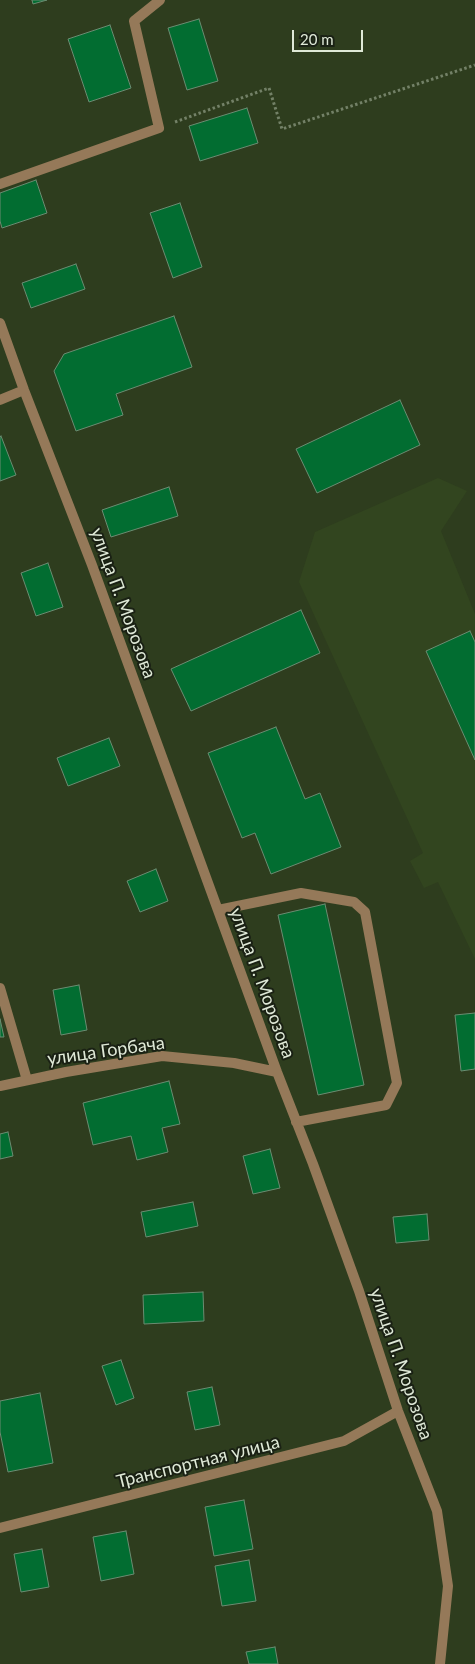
<!DOCTYPE html>
<meta charset="utf-8">
<style>
body{margin:0}
#map{position:relative;width:475px;height:1664px;overflow:hidden;background:#2e3d1e;font-family:Lato,sans-serif}
canvas{display:block}
.scale{position:absolute;left:292px;top:30px;width:71px;height:22px;box-sizing:border-box;border:2px solid #dfe9d7;border-top:0;padding-left:6px;font-size:15px;line-height:18px;white-space:nowrap;color:#dfe9d7;-webkit-text-stroke:4px #1a2114;paint-order:stroke}
</style>
<div id="map">
<canvas width="475" height="1664"></canvas>
<div class="scale">20 m</div>
</div>
<script>
const ctx = document.querySelector('canvas').getContext('2d');
ctx.lineJoin = 'round';
function paint(path, color) { ctx.fillStyle = color; ctx.fill(path, 'evenodd'); }
const poly = rows => new Path2D(rows.map(r => 'M' + r).join(''));
function trace(path, color, width, dash) { ctx.strokeStyle = color; ctx.lineWidth = width; ctx.lineCap = dash ? 'butt' : 'round'; ctx.setLineDash(dash || []); ctx.stroke(path); }
function label(font, color, halo, rows, align = 'center') {
  ctx.font = font + ' Lato,sans-serif'; ctx.lineWidth = 4; ctx.setLineDash([]); ctx.textBaseline = 'middle'; ctx.strokeStyle = halo; ctx.fillStyle = color; for (const [text, x, y, turn = 0] of rows) {
    ctx.save(); ctx.translate(x, y); ctx.rotate((+turn || 0) * Math.PI / 180); ctx.textAlign = isNaN(turn) ? turn : align; if (halo) ctx.strokeText(text, 0, 0); ctx.fillText(text, 0, 0); ctx.restore();
  }
}
paint(poly([
 [438,478,467,491,441,531,475,614,475,959,438,882,424,888,410,861,423,853,299,582,315,532]
]), '#32451f');
const building = poly([
 [32,0,47,0,33,4,32,0],
 [199,19,218,81,187,90,168,28,199,19],
 [110,25,131,88,89,102,68,39,110,25],
 [247,108,258,143,200,161,189,126,247,108],
 [36,180,47,213,2,228,0,221,0,193,36,180],
 [180,203,202,267,173,278,150,213,180,203],
 [76,264,85,289,31,308,22,283,76,264],
 [174,316,192,367,116,394,123,415,76,431,54,371,64,354,174,316],
 [400,400,420,445,317,493,296,449,400,400],
 [1,436,16,475,0,481,0,437,1,436],
 [169,487,178,516,111,537,102,510,169,487],
 [48,563,63,607,36,616,21,573,48,563],
 [301,610,320,653,191,711,171,669,301,610],
 [470,631,475,642,475,760,426,651,470,631],
 [276,727,305,799,320,793,341,847,271,874,255,833,242,838,208,753,276,727],
 [109,738,120,766,68,786,57,758,109,738],
 [156,869,168,901,140,912,127,881,156,869],
 [325,904,364,1085,318,1095,278,915,325,904],
 [79,985,87,1030,61,1035,53,990,79,985],
 [475,1013,475,1069,461,1071,455,1015,475,1013],
 [0,1019,4,1037,0,1037,0,1019],
 [169,1081,180,1124,162,1128,168,1152,137,1160,131,1136,93,1145,83,1103,169,1081],
 [8,1132,13,1156,0,1159,0,1134,8,1132],
 [270,1149,280,1188,253,1194,243,1156,270,1149],
 [193,1202,198,1226,146,1237,141,1212,193,1202],
 [427,1214,429,1240,396,1243,393,1217,427,1214],
 [203,1292,204,1321,144,1324,143,1295,203,1292],
 [121,1360,134,1398,116,1405,102,1366,121,1360],
 [212,1387,220,1425,195,1430,187,1392,212,1387],
 [40,1393,53,1463,8,1472,0,1432,0,1401,40,1393],
 [244,1500,253,1549,214,1556,205,1507,244,1500],
 [126,1531,134,1574,101,1581,93,1537,126,1531],
 [42,1549,49,1587,21,1592,14,1554,42,1549],
 [249,1560,256,1601,222,1606,215,1566,249,1560],
 [275,1647,278,1664,249,1664,246,1652,275,1647]
]);
paint(building, '#026d31');
trace(building, '#6b8c72', 1);
trace(poly([
 [175,122,269,88,282,129,475,65]
]), '#738167', 3, [2.5, 2.5]);
trace(poly([
 [0,184,159,128,134,21,160,0],
 [0,988,27,1080]
]), '#957959', 10);
trace(poly([
 [0,323,24,390,92,565,277,1072,313,1164,359,1291,398,1411,437,1511,448,1586,440,1664],
 [0,400,24,390],
 [218,910,301,893,354,902,365,912,397,1083,386,1105,296,1122],
 [0,1086,66,1072,162,1056,234,1063,277,1072],
 [0,1528,344,1441,398,1411]
]), '#957959', 10);
label('18px', '#dfe9d7', '#1a2114', [
 ["улица П. Морозова",123,603,70],
 ["улица П. Морозова",262,983,70],
 ["улица Горбача",106,1051,-8],
 ["улица П. Морозова",401,1364,71],
 ["Транспортная улица",198,1462,-14]
]);
</script>
